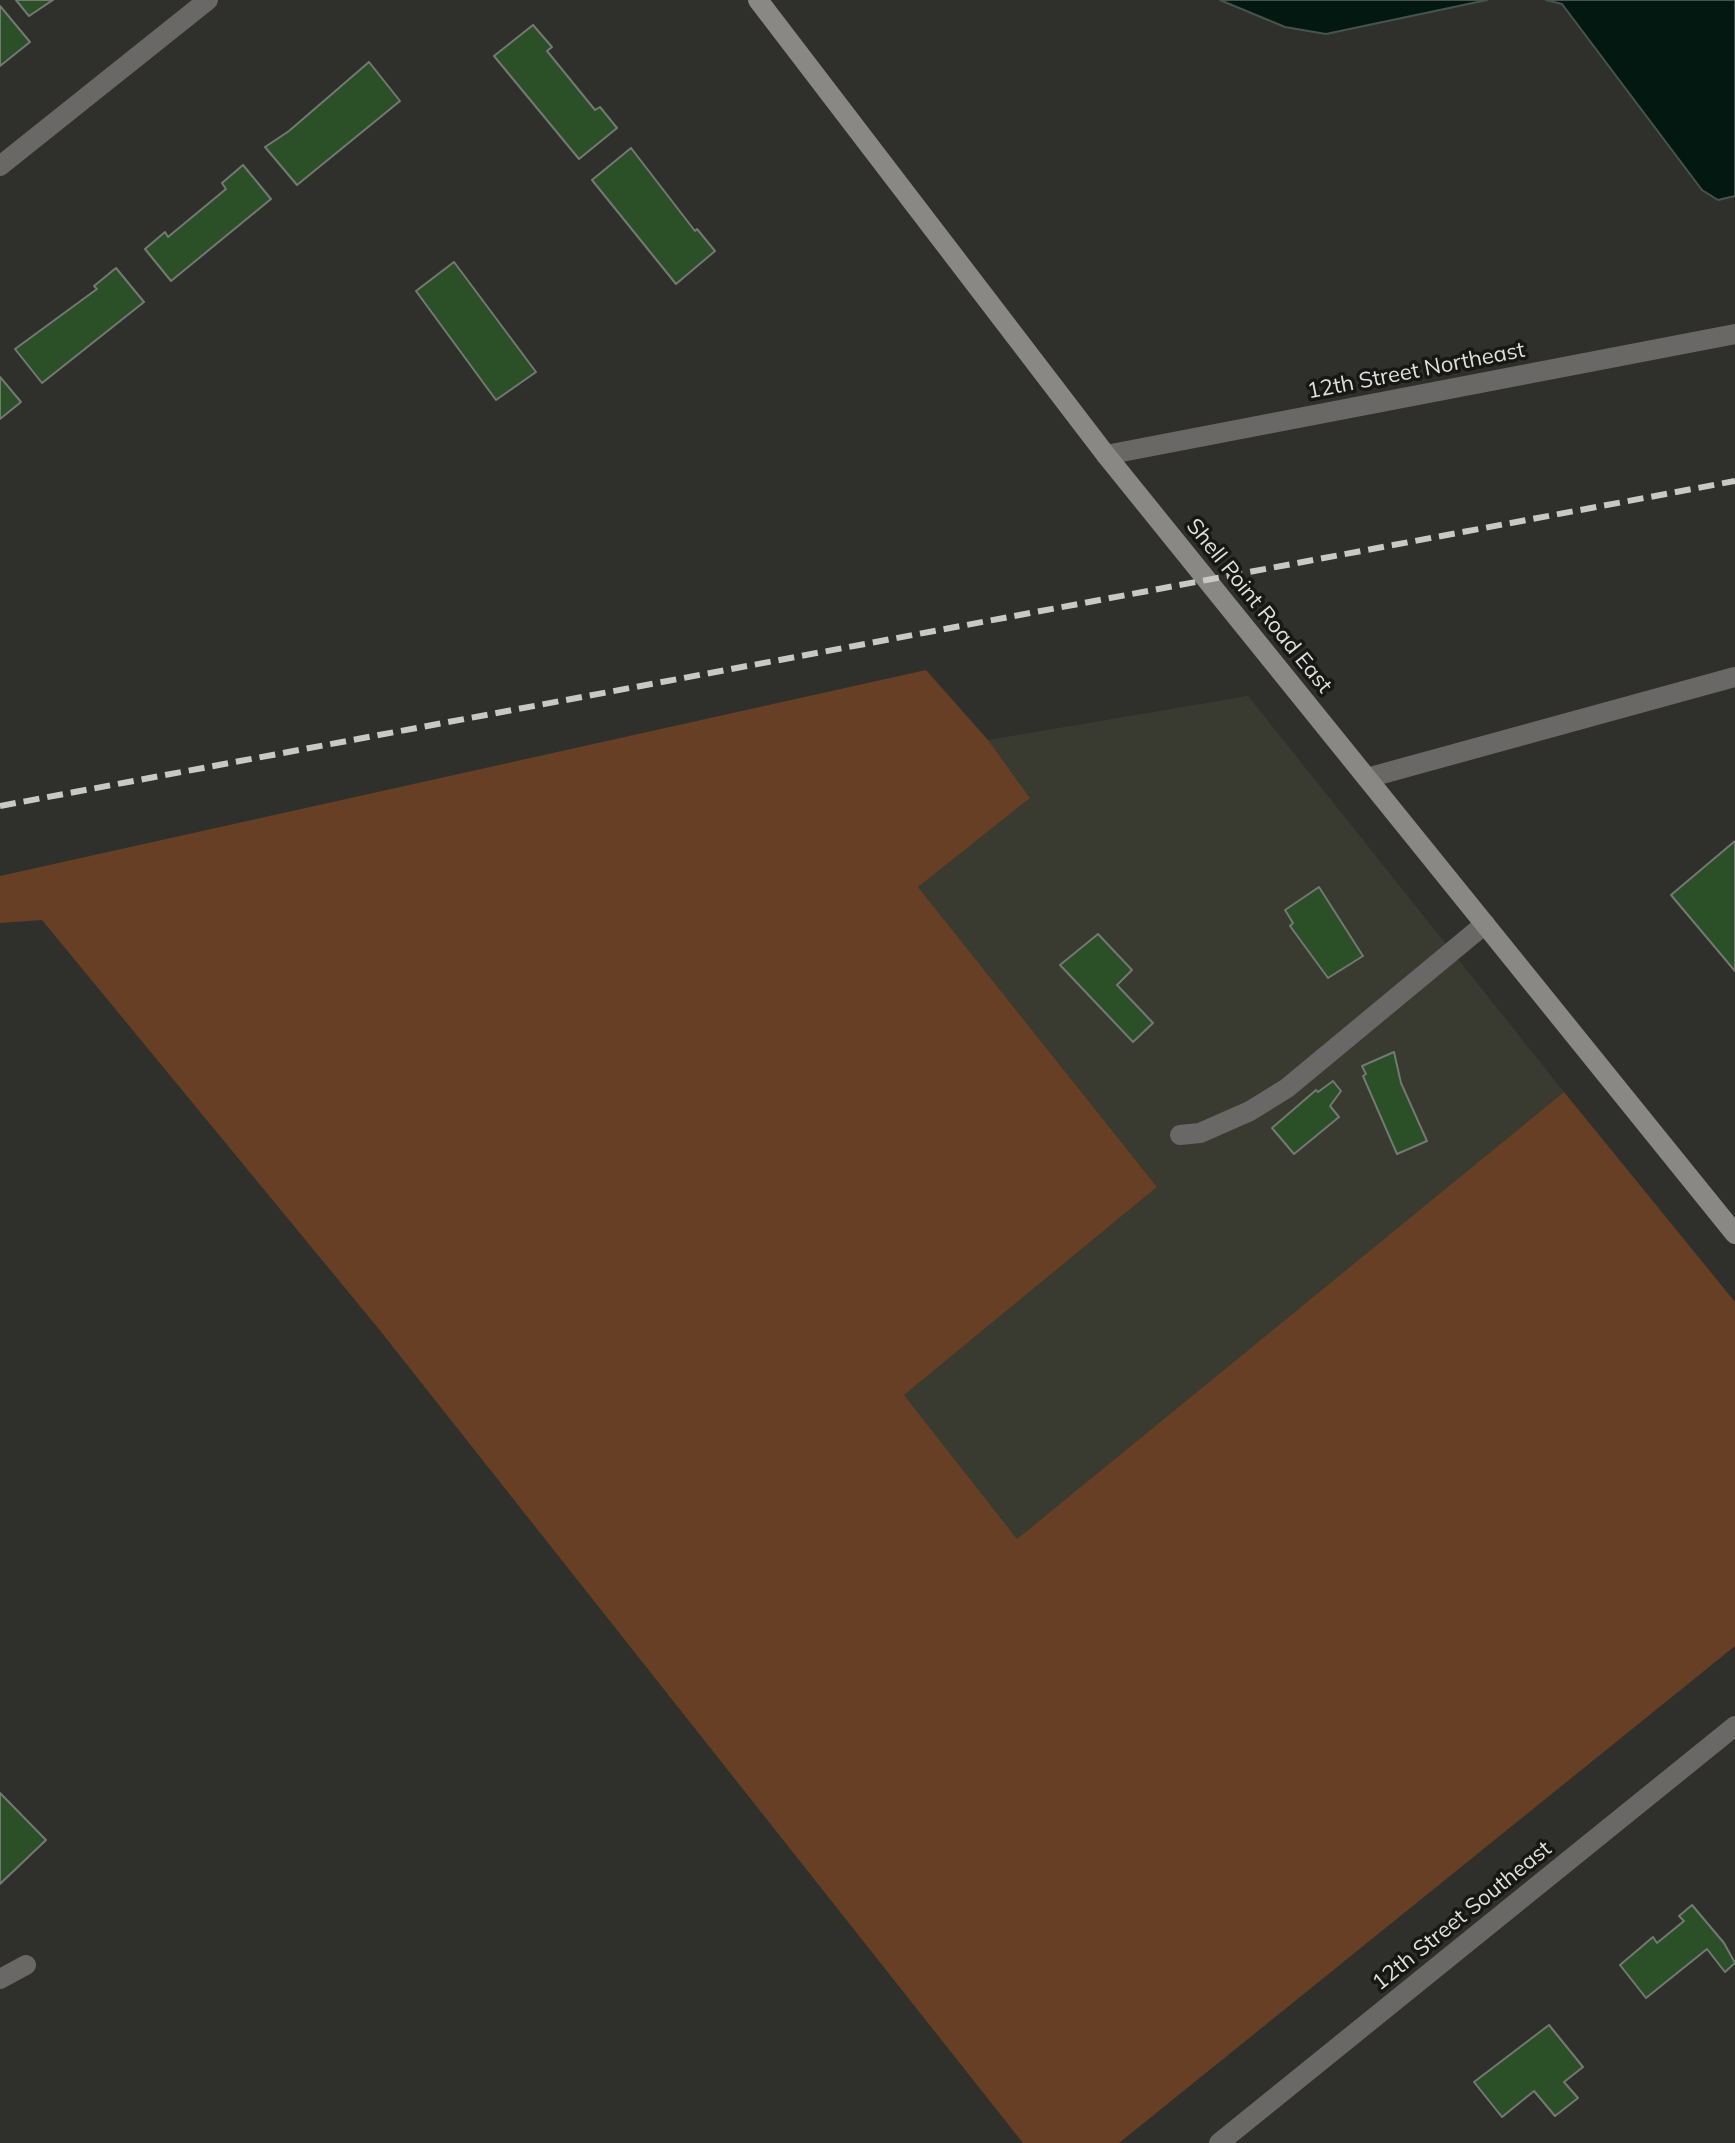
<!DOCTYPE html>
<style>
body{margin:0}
canvas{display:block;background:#2f302b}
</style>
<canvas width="1735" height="2143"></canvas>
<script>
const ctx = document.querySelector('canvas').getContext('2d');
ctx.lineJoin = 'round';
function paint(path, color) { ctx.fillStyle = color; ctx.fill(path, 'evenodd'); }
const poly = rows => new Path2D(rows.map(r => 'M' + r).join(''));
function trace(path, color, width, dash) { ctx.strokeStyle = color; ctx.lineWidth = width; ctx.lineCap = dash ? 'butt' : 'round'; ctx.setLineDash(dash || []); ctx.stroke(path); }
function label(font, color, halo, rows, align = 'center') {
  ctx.font = font + ' Mulish,sans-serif'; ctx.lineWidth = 7; ctx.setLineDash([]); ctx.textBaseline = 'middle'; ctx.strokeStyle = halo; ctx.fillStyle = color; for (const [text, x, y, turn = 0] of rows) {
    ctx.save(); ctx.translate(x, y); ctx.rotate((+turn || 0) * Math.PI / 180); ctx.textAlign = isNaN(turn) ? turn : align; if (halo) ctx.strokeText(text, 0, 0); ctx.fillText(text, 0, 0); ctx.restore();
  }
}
paint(poly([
 [1248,696,1564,1092,1017,1539,904,1395,1157,1187,918,887,1030,798,988,740]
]), '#393a30');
paint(poly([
 [926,670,988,740,1030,798,918,887,1157,1187,904,1395,1017,1539,1564,1092,1735,1302,1735,1646,1119,2143,1023,2143,378,1328,42,920,0,923,0,876]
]), '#673f24');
const water = poly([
 [1220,0,1487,0,1326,34,1285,27,1220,0],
 [1546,0,1735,0,1735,196,1718,200,1702,190,1562,4,1546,0]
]);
paint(water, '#031811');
trace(water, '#45544e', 2);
const building = poly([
 [16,0,53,0,29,16,16,0],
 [0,6,30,42,0,66,0,6],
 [533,25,552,47,547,51,595,110,600,107,617,128,579,159,494,56,533,25],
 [369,62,400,101,297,185,265,147,289,131,369,62],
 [631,148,695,231,697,229,715,251,676,284,592,180,631,148],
 [243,165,271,199,171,281,145,249,165,232,168,237,226,189,222,183,243,165],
 [454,262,536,372,496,400,416,291,454,262],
 [116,268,144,302,42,383,15,349,97,289,94,286,116,268],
 [0,377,21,402,0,419,0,377],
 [1735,841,1735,971,1671,895,1735,841],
 [1319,887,1363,956,1328,978,1290,926,1293,923,1285,910,1319,887],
 [1098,934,1132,970,1117,985,1153,1023,1133,1042,1060,965,1098,934],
 [1394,1052,1401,1083,1427,1141,1397,1154,1363,1076,1366,1074,1362,1066,1394,1052],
 [1333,1081,1341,1091,1330,1106,1339,1117,1294,1154,1272,1128,1316,1090,1318,1092,1333,1081],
 [0,1793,46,1840,0,1884,0,1793],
 [1692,1905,1724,1943,1735,1963,1725,1972,1707,1949,1646,1998,1620,1965,1653,1937,1657,1943,1684,1921,1679,1916,1692,1905],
 [1549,2025,1583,2067,1564,2082,1578,2098,1555,2116,1534,2091,1502,2117,1474,2082,1549,2025]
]);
paint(building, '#2b4f26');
trace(building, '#747873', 2);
trace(poly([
 [1367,778,1735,677],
 [1180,1135,1200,1133,1250,1111,1287,1088,1485,924],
 [0,1979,26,1965]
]), '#696866', 20);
trace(poly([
 [0,166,208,0],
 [1106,455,1735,334],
 [1219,2143,1735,1726]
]), '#696866', 20);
trace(poly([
 [758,0,1106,455,1735,1234]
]), '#898884', 20);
trace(poly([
 [0,806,1735,481]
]), '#c8c8c5', 6, [16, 8]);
label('22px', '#dfdfdc', '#171715', [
 ["12th Street Northeast",1416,371,-11],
 ["Shell Point Road East",1259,606,51],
 ["12th Street Southeast",1462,1916,-39]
]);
</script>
